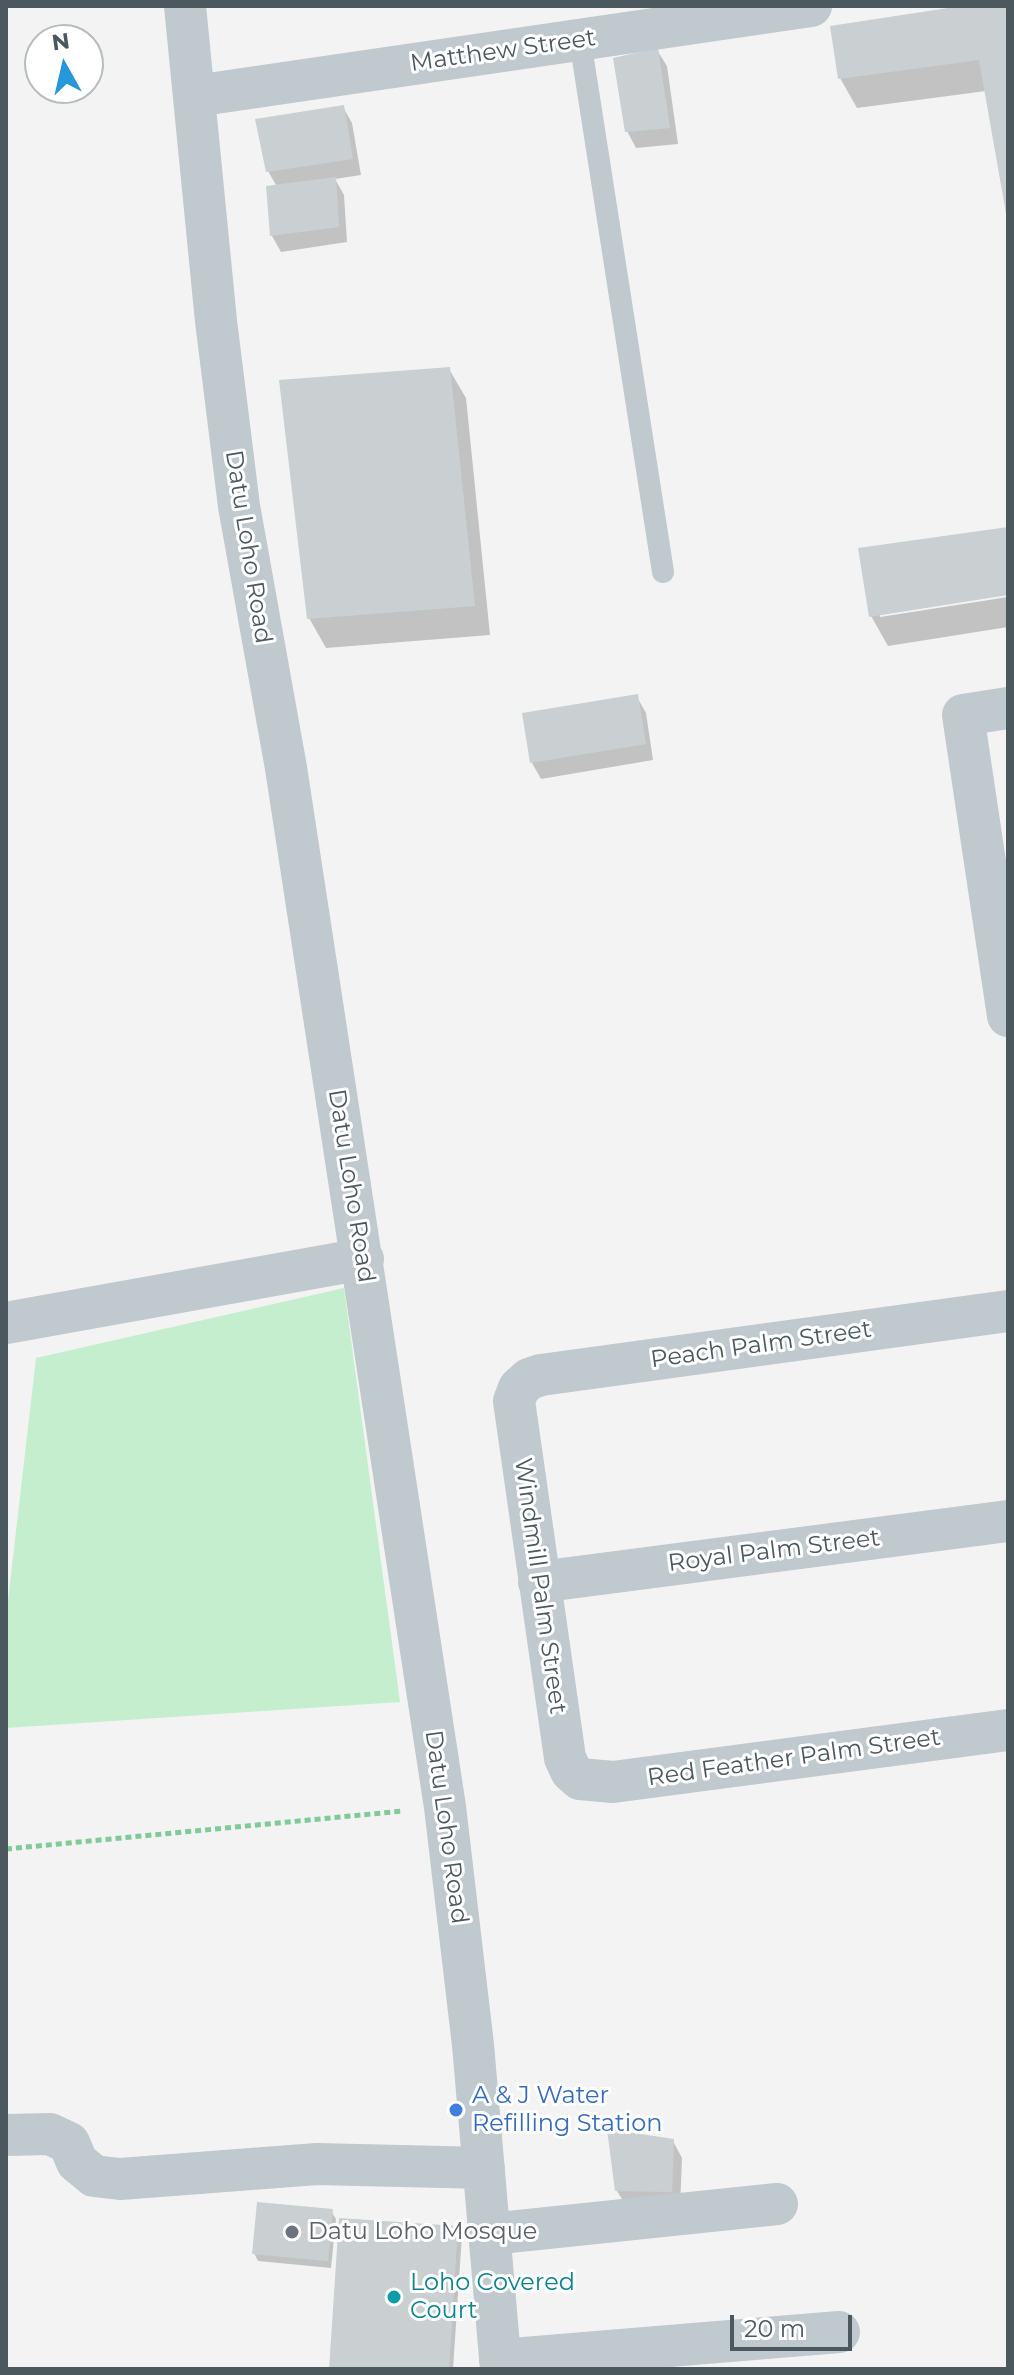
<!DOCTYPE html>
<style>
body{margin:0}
#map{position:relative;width:1014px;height:2375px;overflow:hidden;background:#f4f3f3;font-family:Montserrat,sans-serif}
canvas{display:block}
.frame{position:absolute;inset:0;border:8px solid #4b595f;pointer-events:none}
.north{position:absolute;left:24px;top:24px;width:80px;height:80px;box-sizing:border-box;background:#fff;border:2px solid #b7bdbf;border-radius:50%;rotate:352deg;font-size:22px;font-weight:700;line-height:32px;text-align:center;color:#4b595f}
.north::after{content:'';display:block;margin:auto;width:28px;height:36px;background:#2796da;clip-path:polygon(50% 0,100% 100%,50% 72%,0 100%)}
.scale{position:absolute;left:730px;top:2315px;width:122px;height:36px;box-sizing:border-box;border:4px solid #4b595f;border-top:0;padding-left:10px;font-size:24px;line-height:28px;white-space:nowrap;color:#4b595f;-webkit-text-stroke:6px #fff;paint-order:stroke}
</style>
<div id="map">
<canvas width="1014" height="2375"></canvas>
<div class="frame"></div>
<div class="north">N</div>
<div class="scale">20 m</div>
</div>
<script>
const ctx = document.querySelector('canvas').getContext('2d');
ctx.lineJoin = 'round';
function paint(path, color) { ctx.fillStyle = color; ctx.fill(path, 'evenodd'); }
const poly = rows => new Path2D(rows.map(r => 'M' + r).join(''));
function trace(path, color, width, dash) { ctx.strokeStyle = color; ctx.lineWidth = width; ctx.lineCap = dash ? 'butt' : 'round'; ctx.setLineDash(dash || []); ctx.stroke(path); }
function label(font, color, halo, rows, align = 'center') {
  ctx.font = font + ' Montserrat,sans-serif'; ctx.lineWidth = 6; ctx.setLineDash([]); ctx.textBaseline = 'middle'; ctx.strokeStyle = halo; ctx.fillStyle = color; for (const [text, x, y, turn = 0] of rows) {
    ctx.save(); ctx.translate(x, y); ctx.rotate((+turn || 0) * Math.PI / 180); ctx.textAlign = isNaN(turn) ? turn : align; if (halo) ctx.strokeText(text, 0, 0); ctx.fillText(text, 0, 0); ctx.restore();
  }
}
paint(poly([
 [344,1288,400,1702,6,1728,6,1618,36,1358]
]), '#c5eece');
paint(poly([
 [974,6,1008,6,1008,223,986,91,857,108,840,78],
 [657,50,667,66,678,144,636,148,627,131],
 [343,107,352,123,361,175,335,179,344,195,347,242,281,252,272,236,277,187,268,171],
 [449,369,466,398,490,635,326,648,309,618],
 [1008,529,1008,593,880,613,880,617,1008,597,1008,627,888,646,871,616],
 [637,697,646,713,653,760,541,779,532,763],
 [673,2141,682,2158,680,2208,627,2207,617,2191],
 [331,2211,336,2219,331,2268,258,2261,254,2253],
 [457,2227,462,2235,453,2369,331,2369]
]), '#0003');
paint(poly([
 [961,6,1008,6,1008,225,979,60,838,79,830,26],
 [658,48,670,128,625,132,613,58],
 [344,105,353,159,266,172,255,119],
 [336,177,339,227,270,236,266,186],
 [450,367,475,606,307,619,279,380],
 [1008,527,1008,595,869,617,858,548],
 [638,694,646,744,530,763,522,713],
 [607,2129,674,2139,672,2192,615,2191],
 [257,2202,333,2209,328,2261,252,2254],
 [339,2218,458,2226,449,2369,329,2369]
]), '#cacfd1');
trace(poly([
 [6,1849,403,1811]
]), '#7fca97', 5, [6, 4]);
trace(poly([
 [580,40,663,572]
]), '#bfc9ce', 22);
trace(poly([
 [185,6,216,321,239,506,286,768,445,1807,473,2045,501,2369],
 [195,96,811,6],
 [1008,708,963,715,1008,1016],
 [1008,1311,541,1375,529,1379,519,1388,514,1401,565,1758,571,1771,580,1779,613,1782,1008,1730],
 [6,1323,363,1259],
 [539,1582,1008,1521],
 [6,2135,50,2134,69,2143,77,2162,94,2176,120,2179,317,2164,484,2168],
 [490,2234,777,2204],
 [500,2360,839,2332]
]), '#bfc9ce', 42);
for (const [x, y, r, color] of [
 [456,2110,8,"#3f7fe0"],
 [292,2232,8,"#6b7280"],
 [394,2297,8,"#0f9aa8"]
]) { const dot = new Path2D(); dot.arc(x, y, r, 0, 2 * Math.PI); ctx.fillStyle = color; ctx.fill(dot); trace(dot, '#fff', 3); }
label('24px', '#4b595f', '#fff', [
 ["Matthew Street",503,51,-8],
 ["Datu Loho Road",248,547,81],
 ["Datu Loho Road",351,1186,81],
 ["Peach Palm Street",761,1345,-8],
 ["Royal Palm Street",774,1551,-7],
 ["Windmill Palm Street",540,1586,82],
 ["Red Feather Palm Street",794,1758,-8],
 ["Datu Loho Road",446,1827,82]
]);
label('24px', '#366cbe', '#fff', [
 ["A & J Water",472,2096],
 ["Refilling Station",472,2124]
], 'left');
label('24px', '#5b616d', '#fff', [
 ["Datu Loho Mosque",308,2232]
], 'left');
label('24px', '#0d838f', '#fff', [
 ["Loho Covered",410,2283],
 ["Court",410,2311]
], 'left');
</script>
